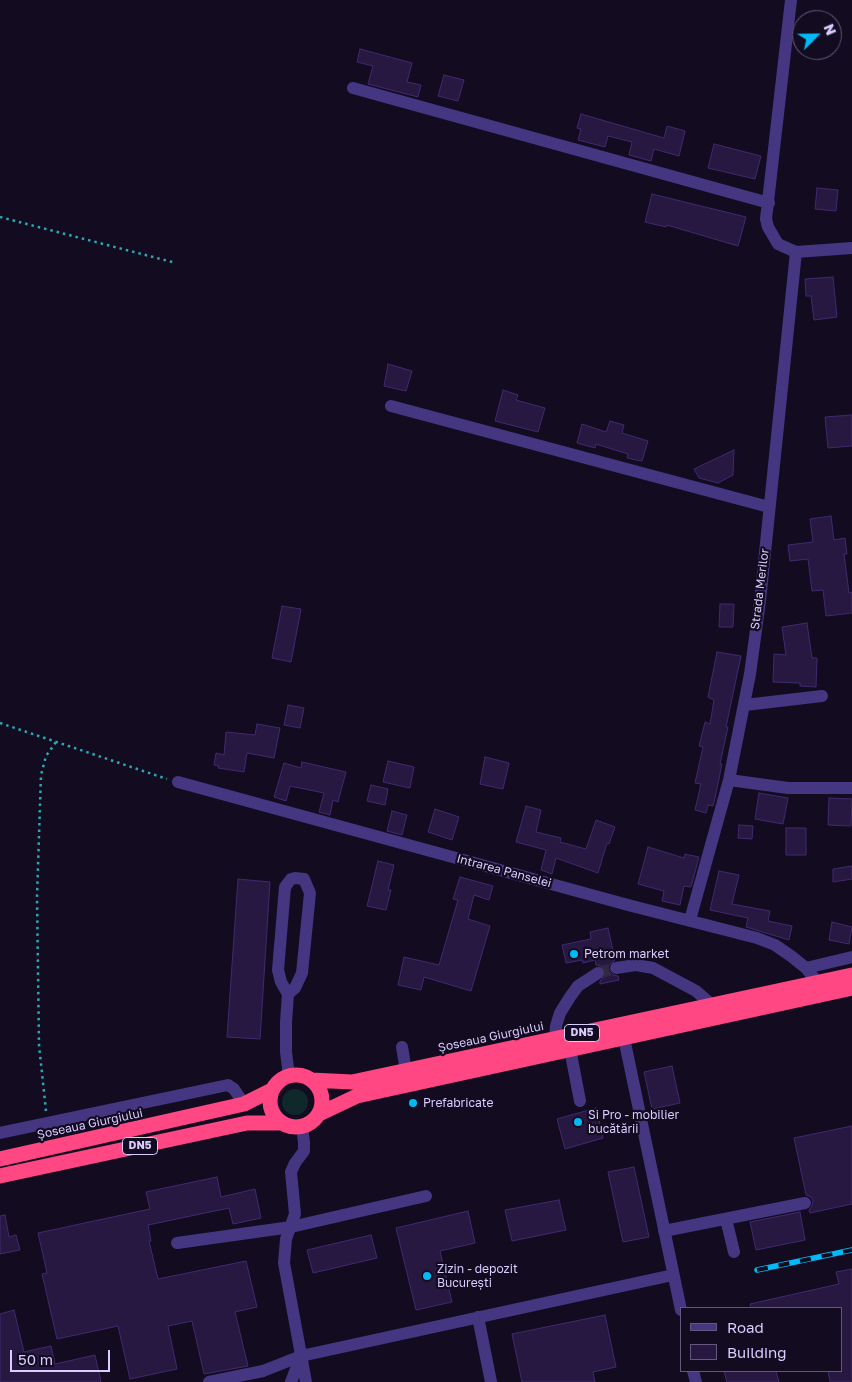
<!DOCTYPE html>
<meta charset="utf-8">
<style>
body{margin:0}
#map{position:relative;width:852px;height:1382px;overflow:hidden;background:#130c21;font-family:"Golos Text",sans-serif}
canvas{display:block}
.legend{position:absolute;left:680px;top:1307px;width:162px;height:65px;box-sizing:border-box;background:#130c21;border:1px solid #62597a;margin:0;padding:6px 9px;list-style:none;font-size:15px;color:#d9ccff}
.legend li{display:flex;align-items:center;gap:10px;height:25px}
.legend b{width:25px;border:1px solid #62597a}
.north{position:absolute;left:792px;top:10px;width:50px;height:50px;box-sizing:border-box;background:#130c21;border:1px solid #62597a;border-radius:50%;rotate:67deg;font-size:14px;font-weight:700;line-height:20px;text-align:center;color:#d9ccff}
.north::after{content:'';display:block;margin:auto;width:18px;height:22px;background:#00baf7;clip-path:polygon(50% 0,100% 100%,50% 72%,0 100%)}
.scale{position:absolute;left:10px;top:1350px;width:100px;height:22px;box-sizing:border-box;border:2px solid #d9ccff;border-top:0;padding-left:6px;font-size:15px;line-height:18px;white-space:nowrap;color:#d9ccff;-webkit-text-stroke:4px #130c21;paint-order:stroke}
</style>
<div id="map">
<canvas width="852" height="1382"></canvas>
<ul class="legend">
<li><b style="height:6px;background:#443681"></b>Road</li>
<li><b style="height:14px;background:#271842"></b>Building</li>
</ul>
<div class="north">N</div>
<div class="scale">50 m</div>
</div>
<script>
const ctx = document.querySelector('canvas').getContext('2d');
ctx.lineJoin = 'round';
function paint(path, color) { ctx.fillStyle = color; ctx.fill(path, 'evenodd'); }
const poly = rows => new Path2D(rows.map(r => 'M' + r).join(''));
function trace(path, color, width, dash) { ctx.strokeStyle = color; ctx.lineWidth = width; ctx.lineCap = dash ? 'butt' : 'round'; ctx.setLineDash(dash || []); ctx.stroke(path); }
function label(font, color, halo, rows, align = 'center') {
  ctx.font = font + ' "Golos Text",sans-serif'; ctx.lineWidth = 4.5; ctx.setLineDash([]); ctx.textBaseline = 'middle'; ctx.strokeStyle = halo; ctx.fillStyle = color; for (const [text, x, y, turn = 0] of rows) {
    ctx.save(); ctx.translate(x, y); ctx.rotate((+turn || 0) * Math.PI / 180); ctx.textAlign = isNaN(turn) ? turn : align; if (halo) ctx.strokeText(text, 0, 0); ctx.fillText(text, 0, 0); ctx.restore();
  }
}
paint(poly([
 '282 1102a13 13 0 1 1 26 0a13 13 0 1 1-26 0Z'
]), '#0f282b');
const building = poly([
 [360,49,412,63,407,82,421,85,418,97,368,84,373,66,357,62,360,49],
 [444,75,464,80,458,101,438,96,444,75],
 [581,114,664,138,667,126,685,131,679,156,654,149,651,161,629,155,632,142,608,136,605,147,578,140,581,129,577,128,581,114],
 [714,144,761,156,755,179,708,168,714,144],
 [817,188,838,190,836,211,815,209,817,188],
 [652,194,746,217,738,246,667,225,666,227,645,222,652,194],
 [833,277,837,317,814,320,811,296,806,296,805,279,833,277],
 [388,364,412,371,406,391,384,386,388,364],
 [503,390,518,395,516,400,545,408,538,432,495,421,503,390],
 [852,415,852,446,828,448,825,417,852,415],
 [610,421,624,425,622,433,648,441,642,461,627,458,628,454,596,444,595,448,577,443,582,424,606,432,610,421],
 [734,450,733,475,718,483,699,478,694,469,734,450],
 [831,516,834,540,845,538,847,554,844,554,849,593,852,592,852,613,826,616,823,590,812,591,808,559,790,561,788,545,813,542,810,519,831,516],
 [720,604,734,604,733,627,719,627,720,604],
 [282,606,301,609,291,662,272,658,282,606],
 [807,623,812,658,817,658,816,687,800,686,800,683,773,682,774,654,786,655,782,627,807,623],
 [717,652,741,656,726,727,728,727,720,764,722,764,715,798,713,806,708,805,706,813,695,810,701,784,695,783,703,747,699,746,705,722,710,724,714,700,708,697,717,652],
 [288,705,304,708,300,728,284,725,288,705],
 [257,724,280,728,274,758,247,753,244,772,218,768,219,766,214,765,216,753,224,755,226,732,255,735,257,724],
 [485,757,509,763,503,789,480,784,485,757],
 [388,761,414,767,410,788,383,782,388,761],
 [302,762,346,772,338,802,333,800,330,815,319,812,324,793,290,786,286,801,274,797,284,763,301,768,302,762],
 [371,785,388,789,385,805,367,801,371,785],
 [759,793,788,798,783,824,755,819,759,793],
 [829,798,852,799,851,826,828,825,829,798],
 [526,806,541,810,536,832,561,838,560,842,586,849,596,820,615,827,609,844,607,843,598,873,556,858,552,874,541,870,546,850,516,842,526,806],
 [435,809,459,817,452,840,428,832,435,809],
 [392,811,407,815,402,835,387,831,392,811],
 [739,825,753,826,752,839,738,838,739,825],
 [786,828,806,828,806,855,786,855,786,828],
 [648,847,684,858,685,854,699,857,691,887,684,886,680,905,662,901,664,891,638,884,648,847],
 [378,861,394,865,388,890,391,890,386,910,367,906,378,861],
 [852,866,852,879,833,882,833,869,852,866],
 [719,871,739,875,732,904,770,911,768,921,792,926,789,940,746,927,748,918,710,910,719,871],
 [460,877,493,886,489,900,474,895,468,919,490,926,471,991,424,977,421,990,398,985,404,957,439,965,458,900,453,899,460,877],
 [238,879,270,882,260,1039,227,1037,238,879],
 [832,922,852,927,849,944,829,940,832,922],
 [608,928,615,960,609,965,608,970,613,975,618,976,619,980,600,984,600,981,605,976,604,968,601,966,596,965,595,960,583,963,582,960,566,963,562,945,591,939,590,932,608,928],
 [672,1066,680,1103,652,1109,644,1072,672,1066],
 [596,1108,603,1138,565,1149,557,1119,596,1108],
 [852,1126,852,1204,810,1213,809,1210,812,1206,813,1201,811,1197,806,1195,794,1138,852,1126],
 [634,1167,649,1237,623,1242,608,1172,634,1167],
 [217,1177,221,1197,255,1189,261,1218,233,1224,229,1208,148,1225,151,1241,149,1241,158,1279,246,1261,257,1307,235,1312,248,1366,204,1374,192,1321,168,1326,177,1369,130,1379,118,1326,57,1339,42,1274,47,1273,38,1233,150,1209,146,1192,217,1177],
 [559,1200,566,1230,512,1241,505,1210,559,1200],
 [468,1211,475,1243,440,1251,452,1302,416,1310,396,1228,468,1211],
 [800,1212,805,1240,756,1250,750,1222,800,1212],
 [5,1215,9,1237,16,1235,20,1250,0,1254,0,1216,5,1215],
 [371,1235,377,1258,313,1273,307,1250,371,1235],
 [852,1269,852,1382,830,1382,828,1371,841,1371,841,1308,751,1308,750,1304,839,1284,836,1272,852,1269],
 [14,1310,24,1352,51,1346,55,1364,95,1355,101,1382,0,1382,0,1314,14,1310],
 [605,1315,616,1367,593,1372,595,1382,522,1382,512,1334,605,1315],
 [724,1371,776,1371,779,1382,727,1382,724,1371]
]);
paint(building, '#271842');
trace(building, '#41296f', 1);
trace(poly([
 [598,973,616,968]
]), '#312942', 12, [12, 6]);
trace(poly([
 [0,217,176,263],
 [0,723,167,779],
 [46,1111,39,1045,37,897,41,775,46,756,56,742]
]), '#2aa9b5', 2.5, [2.5, 4]);
trace(poly([
 [791,0,766,219,768,227,778,244,796,252,852,248],
 [353,88,769,203],
 [391,406,769,507],
 [745,705,822,696],
 [729,780,788,788,852,788],
 [178,782,628,905,757,938,775,945,791,956,806,968,818,983],
 [690,920,729,780,750,674,760,601,796,252],
 [616,968,636,965,653,968,696,991,712,1005],
 [806,968,852,957],
 [288,994,295,988,302,973,310,893,304,879,295,878,291,879,285,887,278,970,281,982,288,994,286,1022,286,1052,289,1076],
 [624,1038,681,1310],
 [555,1039,556,1026,560,1013,570,997,578,986,598,973],
 [402,1047,406,1071],
 [570,1049,580,1101],
 [302,1127,304,1142,304,1151,295,1163,291,1172,295,1214,286,1239,284,1263,306,1382],
 [0,1133,228,1085,234,1089,244,1104],
 [726,1219,734,1252],
 [664,1231,805,1203],
 [177,1243,291,1227,426,1196],
 [478,1317,491,1382],
 [693,1371,696,1382],
 [209,1382,263,1371,301,1356,673,1275],
 [291,1382,301,1356]
]), '#443681', 12);
trace(poly([
 '270 1101a26 26 0 1 1 52 0a26 26 0 1 1-52 0Z',
 [311,1080,352,1082,852,975],
 [319,1114,357,1096,852,988],
 [0,1159,244,1104,272,1090],
 [0,1176,247,1123,282,1123]
]), '#ff4784', 15);
const rail = poly([
 [757,1270,852,1250]
]);
trace(rail, '#00baf7', 5.5);
trace(rail, '#130c21', 4, [11]);
for (const [x, y, r, color] of [
 [574,954,5,"#00baf7"],
 [413,1103,5,"#00baf7"],
 [578,1122,5,"#00baf7"],
 [427,1276,5,"#00baf7"]
]) { const dot = new Path2D(); dot.arc(x, y, r, 0, 2 * Math.PI); ctx.fillStyle = color; ctx.fill(dot); trace(dot, '#130c21', 2); }
for (const [x, y, w] of [
 [582,1033,35],
 [140,1146,35]
]) { const box = new Path2D(); box.roundRect(x - w / 2, y - 8.5, w, 17, 4); ctx.fillStyle = '#130c21'; ctx.fill(box); trace(box, '#d9ccff', 1); }
label('bold 11px', '#d9ccff', null, [
 ["DN5",582,1033],
 ["DN5",140,1146]
]);
label('12px', '#d9ccff', '#130c21', [
 ["Strada Merilor",760,589,-83],
 ["Intrarea Panselei",504,871,15],
 ["Șoseaua Giurgiului",491,1037,-12],
 ["Șoseaua Giurgiului",90,1124,-12]
]);
label('12px', '#d9ccff', '#130c21', [
 ["Petrom market",584,954],
 ["Prefabricate",423,1103],
 ["Si Pro - mobilier",588,1115],
 ["bucătării",588,1129],
 ["Zizin - depozit",437,1269],
 ["București",437,1283]
], 'left');
</script>
